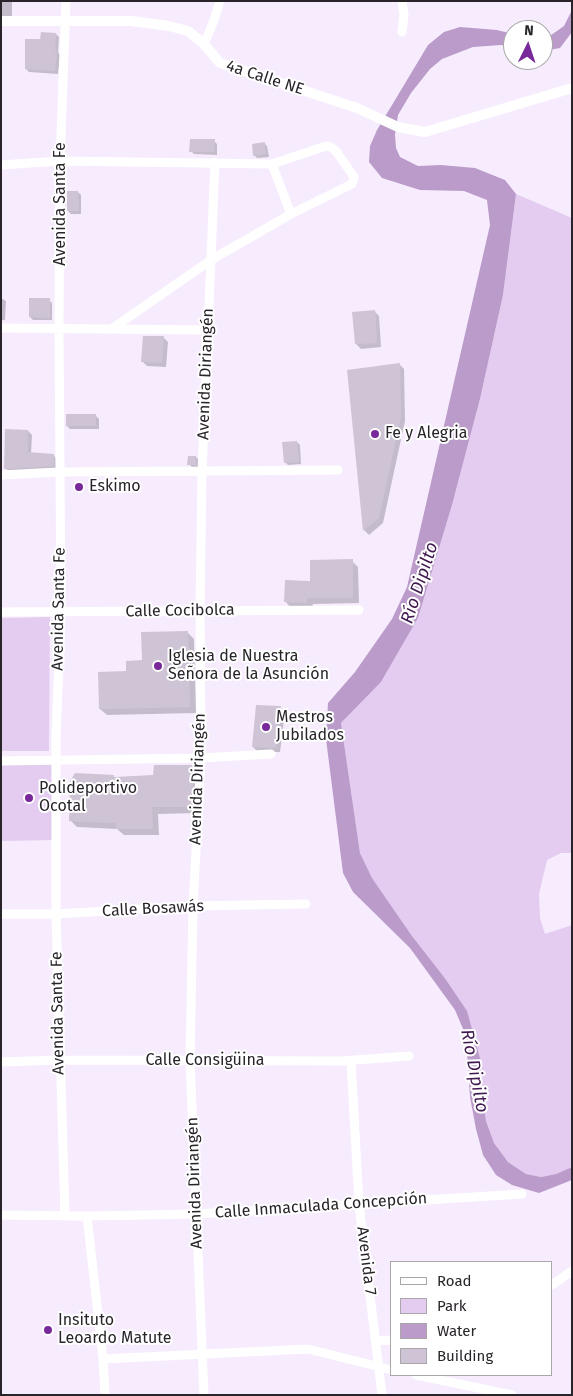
<!DOCTYPE html>
<meta charset="utf-8">
<style>
body{margin:0}
#map{position:relative;width:573px;height:1396px;overflow:hidden;background:#f7ecfe;font-family:"Fira Sans",sans-serif}
canvas{display:block}
.frame{position:absolute;inset:0;border:2px solid #28242a;pointer-events:none}
.legend{position:absolute;left:390px;top:1261px;width:162px;height:115px;box-sizing:border-box;background:#fff;border:1px solid #a9a7aa;margin:0;padding:6px 9px;list-style:none;font-size:15px;color:#28242a}
.legend li{display:flex;align-items:center;gap:10px;height:25px}
.legend b{width:25px;border:1px solid #a9a7aa}
.north{position:absolute;left:503px;top:20px;width:50px;height:50px;box-sizing:border-box;background:#fff;border:1px solid #a9a7aa;border-radius:50%;rotate:4deg;font-size:14px;font-weight:700;line-height:20px;text-align:center;color:#28242a}
.north::after{content:'';display:block;margin:auto;width:18px;height:22px;background:#782899;clip-path:polygon(50% 0,100% 100%,50% 72%,0 100%)}
</style>
<div id="map">
<canvas width="573" height="1396"></canvas>
<div class="frame"></div>
<ul class="legend">
<li><b style="height:6px;background:#fff"></b>Road</li>
<li><b style="height:14px;background:#e3ccef"></b>Park</li>
<li><b style="height:14px;background:#ba9bc9"></b>Water</li>
<li><b style="height:14px;background:#cfc4d5"></b>Building</li>
</ul>
<div class="north">N</div>
</div>
<script>
const ctx = document.querySelector('canvas').getContext('2d');
ctx.lineJoin = 'round';
function paint(path, color) { ctx.fillStyle = color; ctx.fill(path, 'evenodd'); }
const poly = rows => new Path2D(rows.map(r => 'M' + r).join(''));
function trace(path, color, width, dash) { ctx.strokeStyle = color; ctx.lineWidth = width; ctx.lineCap = dash ? 'butt' : 'round'; ctx.setLineDash(dash || []); ctx.stroke(path); }
function label(font, color, halo, rows, align = 'center') {
  ctx.font = font + ' "Fira Sans",sans-serif'; ctx.lineWidth = 4; ctx.setLineDash([]); ctx.textBaseline = 'middle'; ctx.strokeStyle = halo; ctx.fillStyle = color; for (const [text, x, y, turn = 0] of rows) {
    ctx.save(); ctx.translate(x, y); ctx.rotate((+turn || 0) * Math.PI / 180); ctx.textAlign = isNaN(turn) ? turn : align; if (halo) ctx.strokeText(text, 0, 0); ctx.fillText(text, 0, 0); ctx.restore();
  }
}
paint(poly([
 [516,194,572,218,572,853,561,853,547,860,539,894,540,918,545,934,572,925,572,1167,556,1174,541,1177,526,1174,508,1162,494,1143,486,1121,481,1088,481,1062,444,977,412,936,372,878,360,853,341,723,381,682,418,618,452,505,480,399,503,295],
 [50,617,49,751,1,751,1,618],
 [56,759,55,840,1,841,1,760]
]), '#e3ccef');
paint(poly([
 [572,10,572,32,560,48,543,51,543,38,547,38,564,26],
 [460,27,497,30,513,34,513,47,501,45,473,47,442,59,430,69,411,93,398,115,395,135,396,148,400,157,418,166,441,165,475,168,505,180,516,194,503,295,480,399,452,505,418,618,381,682,341,723,360,853,372,878,412,936,444,977,467,1011,481,1062,481,1088,486,1121,494,1143,508,1162,526,1174,541,1177,556,1174,572,1167,572,1180,539,1193,512,1185,496,1175,483,1155,476,1129,470,1097,466,1036,455,1010,410,948,353,892,343,873,326,739,328,703,355,672,392,619,407,587,490,225,487,200,464,191,420,190,382,178,369,162,370,146,377,130,428,45,444,32]
]), '#ba9bc9');
paint(poly([
 [1,1,12,1,12,19,1,20],
 [56,34,59,37,58,52,60,55,58,74,29,72,26,69],
 [214,141,217,144,217,155,194,154,191,151],
 [264,143,267,146,269,157,257,158,254,155],
 [78,192,81,195,81,214,71,214,68,211],
 [1,298,6,301,5,320,1,320],
 [49,300,52,303,52,320,33,320,30,317],
 [375,312,379,316,381,347,361,349,356,344],
 [163,337,168,342,166,367,147,366,142,361],
 [400,365,404,369,405,421,383,523,369,535,364,530,348,371],
 [96,416,99,419,99,429,70,429,67,426],
 [28,431,32,435,31,454,53,455,57,459,57,470,10,472,5,468],
 [297,442,300,445,301,464,288,465,285,462],
 [196,457,199,460,199,467,192,467,189,464],
 [352,561,358,567,359,603,313,604,312,608,291,608,285,601,312,582],
 [187,632,194,639,196,713,107,715,100,709,128,672],
 [280,707,285,712,280,752,258,752,253,747],
 [194,766,200,773,198,813,158,814,159,835,124,835,117,829,77,827,71,821,113,776,115,778,155,776]
]), '#0003');
paint(poly([
 [41,32,56,33,55,50,57,50,55,71,25,69,25,39,40,39],
 [190,139,215,139,214,152,189,152],
 [265,142,266,154,253,156,252,144],
 [67,191,78,191,79,211,67,211],
 [29,298,50,298,50,318,29,317],
 [375,310,377,343,355,344,352,312],
 [143,336,164,336,162,363,141,362],
 [400,363,401,416,379,518,363,531,347,370],
 [66,414,96,414,96,426,66,426],
 [5,429,28,430,28,452,54,454,54,466,4,469],
 [297,441,299,462,284,463,282,442],
 [188,456,196,456,196,465,187,465],
 [353,559,353,598,307,598,307,603,284,602,285,580,310,581,310,560],
 [188,631,190,707,99,709,98,672,126,671,126,661,142,660,141,632],
 [256,705,281,706,276,748,252,747],
 [154,765,194,765,192,807,152,807,153,829,116,829,116,823,69,821,70,781,75,773,114,775,114,777,153,775]
]), '#cfc4d5');
trace(poly([
 [402,32,404,15,402,1],
 [204,44,213,23,220,1],
 [272,164,291,214],
 [1,165,60,161,272,164,326,146,331,147,336,151,354,177,352,184,291,214,211,260,113,328],
 [1,328,208,330],
 [1,475,59,472,338,470],
 [1,612,359,610],
 [1,761,201,758,271,754],
 [1,914,56,914,193,906,306,904],
 [351,1061,359,1204,382,1395],
 [1,1062,59,1060,342,1061,409,1056],
 [1,1215,87,1216,197,1214,522,1194],
 [65,1216,56,914,56,736,61,612,59,328,60,161,66,1],
 [87,1216,103,1359,105,1395],
 [552,1285,572,1271],
 [377,1341,392,1340],
 [103,1359,308,1349,392,1370],
 [416,1375,512,1395],
 [204,1395,190,1061,193,906,201,758,200,610,202,472,215,162]
]), '#fff', 9);
trace(poly([
 [1,21,131,21,169,26,188,31,204,44,220,63,357,108,398,127,425,132,572,88]
]), '#fff', 10);
for (const [x, y, r, color] of [
 [375,434,5,"#782899"],
 [79,487,5,"#782899"],
 [158,666,5,"#782899"],
 [266,727,5,"#782899"],
 [29,798,5,"#782899"],
 [48,1330,5,"#782899"]
]) { const dot = new Path2D(); dot.arc(x, y, r, 0, 2 * Math.PI); ctx.fillStyle = color; ctx.fill(dot); trace(dot, '#fff', 2); }
label('16px', '#28242a', '#fff', [
 ["4a Calle NE",265,78,18],
 ["Avenida Santa Fe",61,204,-90],
 ["Avenida Diriangén",206,374,-88],
 ["Avenida Santa Fe",59,609,-89],
 ["Calle Cocibolca",180,611,-1],
 ["Avenida Diriangén",198,779,-88],
 ["Calle Bosawás",153,909,-3],
 ["Avenida Santa Fe",58,1013,-91],
 ["Calle Consigüina",205,1061],
 ["Avenida Diriangén",195,1183,-92],
 ["Calle Inmaculada Concepción",321,1206,-4],
 ["Avenida 7",366,1261,83]
]);
label('16px', '#28242a', '#fff', [
 ["Fe y Alegria",385,434],
 ["Eskimo",89,487],
 ["Iglesia de Nuestra",168,657],
 ["Señora de la Asunción",168,675],
 ["Mestros",276,718],
 ["Jubilados",276,736],
 ["Polideportivo",39,789],
 ["Ocotal",39,807],
 ["Insituto",58,1321],
 ["Leoardo Matute",58,1339]
], 'left');
label('italic 18px', '#401950', '#fff', [
 ["Río Dipilto",420,583,-72],
 ["Río Dipilto",474,1071,79]
]);
</script>
